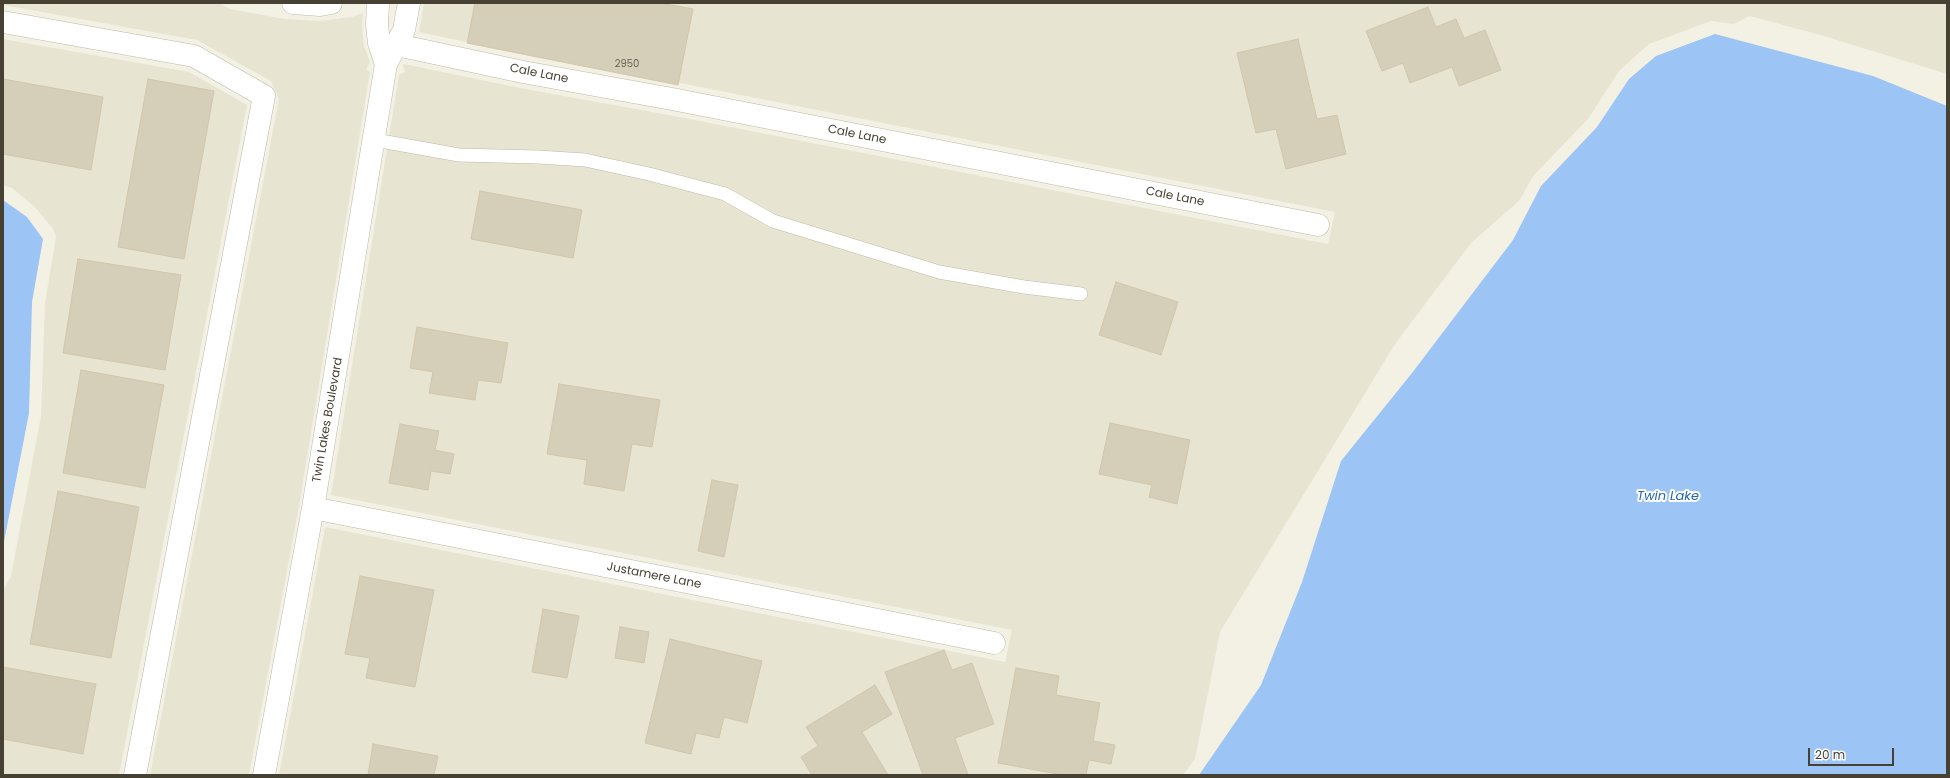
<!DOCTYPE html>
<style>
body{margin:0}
#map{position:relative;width:1950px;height:778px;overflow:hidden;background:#f3f1e4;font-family:Poppins,sans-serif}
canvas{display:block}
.frame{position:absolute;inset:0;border:4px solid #464133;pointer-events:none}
.scale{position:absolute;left:1808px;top:748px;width:86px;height:18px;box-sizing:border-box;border:2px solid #464133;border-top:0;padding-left:5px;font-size:12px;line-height:14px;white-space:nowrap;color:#464133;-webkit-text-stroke:3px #fff;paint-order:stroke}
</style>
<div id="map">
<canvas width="1950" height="778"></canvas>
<div class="frame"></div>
<div class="scale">20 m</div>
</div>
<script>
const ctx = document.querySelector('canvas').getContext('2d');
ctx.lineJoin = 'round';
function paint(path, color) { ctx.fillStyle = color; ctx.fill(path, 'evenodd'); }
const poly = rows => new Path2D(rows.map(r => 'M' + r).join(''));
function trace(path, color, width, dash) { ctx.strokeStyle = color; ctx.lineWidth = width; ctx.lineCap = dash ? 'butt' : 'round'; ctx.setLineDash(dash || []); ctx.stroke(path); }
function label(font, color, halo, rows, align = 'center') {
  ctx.font = font + ' Poppins,sans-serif'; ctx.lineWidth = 4; ctx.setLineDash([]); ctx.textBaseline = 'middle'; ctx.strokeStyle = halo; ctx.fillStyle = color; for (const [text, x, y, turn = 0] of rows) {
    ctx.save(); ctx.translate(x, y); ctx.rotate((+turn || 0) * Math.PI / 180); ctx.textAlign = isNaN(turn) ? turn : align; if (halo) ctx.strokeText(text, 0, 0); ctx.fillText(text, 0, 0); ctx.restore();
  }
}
paint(poly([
 [3,3,219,3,230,9,285,19,319,21,352,17,363,13,362,28,364,46,370,62,366,69,370,72,299,506,249,775,150,775,279,99,271,81,197,40,3,5],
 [424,3,1947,3,1947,74,1824,36,1750,16,1734,24,1711,21,1649,44,1619,71,1588,119,1533,176,1520,200,1471,243,1395,344,1220,632,1195,759,1183,775,279,775,325,527,1005,662,1012,630,331,495,399,75,405,72,403,65,404,64,520,88,669,115,1328,244,1335,212,675,82,527,55,419,32],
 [3,39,189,72,247,105,119,775,3,775,3,591,11,576,41,416,45,303,56,237,53,229,36,208,12,188,3,185]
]), '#e7e4d2');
paint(poly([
 [1715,34,1873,76,1947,106,1947,775,1199,775,1261,685,1302,582,1341,461,1412,373,1513,240,1541,186,1597,127,1629,79,1656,56],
 [3,200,27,217,43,239,32,302,29,413,3,547]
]), '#9cc4f5');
const building = poly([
 [475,3,660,3,693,9,678,85,467,43,475,3],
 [1428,7,1436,27,1456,19,1464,38,1485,30,1501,70,1459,86,1452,67,1410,83,1403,63,1382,71,1366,31,1428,7],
 [1298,39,1317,119,1337,115,1346,154,1286,169,1276,129,1256,133,1237,53,1298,39],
 [3,79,103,97,91,170,3,154,3,79],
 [148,79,214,91,184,259,118,247,148,79],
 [480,191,582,210,573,258,471,239,480,191],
 [78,259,181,275,165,370,63,353,78,259],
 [1116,282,1178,302,1161,355,1099,335,1116,282],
 [417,327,508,343,501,383,478,380,475,400,429,393,433,372,410,368,417,327],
 [81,370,164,385,145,488,63,473,81,370],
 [559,384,660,400,652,447,632,444,624,491,584,484,587,460,547,454,559,384],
 [1110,423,1190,440,1177,504,1149,497,1152,485,1099,474,1110,423],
 [400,424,439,431,435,450,454,454,450,474,431,471,428,490,389,483,400,424],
 [712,480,738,485,724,557,698,551,712,480],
 [58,491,139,507,111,658,30,644,58,491],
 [360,576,434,590,415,687,366,678,370,658,345,654,360,576],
 [543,609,579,616,567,678,532,672,543,609],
 [620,627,649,632,644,663,615,658,620,627],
 [670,639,762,661,747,723,724,717,719,738,696,733,691,754,645,743,670,639],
 [944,650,952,670,972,663,994,724,955,738,968,775,923,775,885,672,944,650],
 [3,667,96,684,83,754,3,739,3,667],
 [1016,668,1059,676,1056,695,1100,703,1093,741,1115,745,1111,764,1089,760,1086,775,1063,775,998,763,1016,668],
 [875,685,892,714,862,732,888,775,812,775,801,757,818,746,806,727,875,685],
 [373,744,438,756,434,775,368,775,373,744]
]);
paint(building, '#d5ceb9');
trace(building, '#d1c7ab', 1);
const lane = poly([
 [375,140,459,155,538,157,585,160,649,174,725,194,773,221,939,272,1024,287,1081,294]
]);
const street = poly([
 [293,3,320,5,331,3],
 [378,3,377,25,379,43,386,64],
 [3,22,194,56,264,96,135,775],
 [397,45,523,72,672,99,1318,225],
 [313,508,994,643],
 [264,775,313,508,386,64,404,30,409,3]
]);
trace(lane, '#bfbaa6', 14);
trace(street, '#bfbaa6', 23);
trace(lane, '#fff', 13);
trace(street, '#fff', 22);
label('10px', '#6a6454', null, [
 ["2950",627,64]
]);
label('12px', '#464133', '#fff', [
 ["Cale Lane",539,74,11],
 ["Cale Lane",857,135,11],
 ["Cale Lane",1175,197,11],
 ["Twin Lakes Boulevard",328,420,-80],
 ["Justamere Lane",654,576,11]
]);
label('italic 13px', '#2666b8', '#fff', [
 ["Twin Lake",1668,497]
]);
</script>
